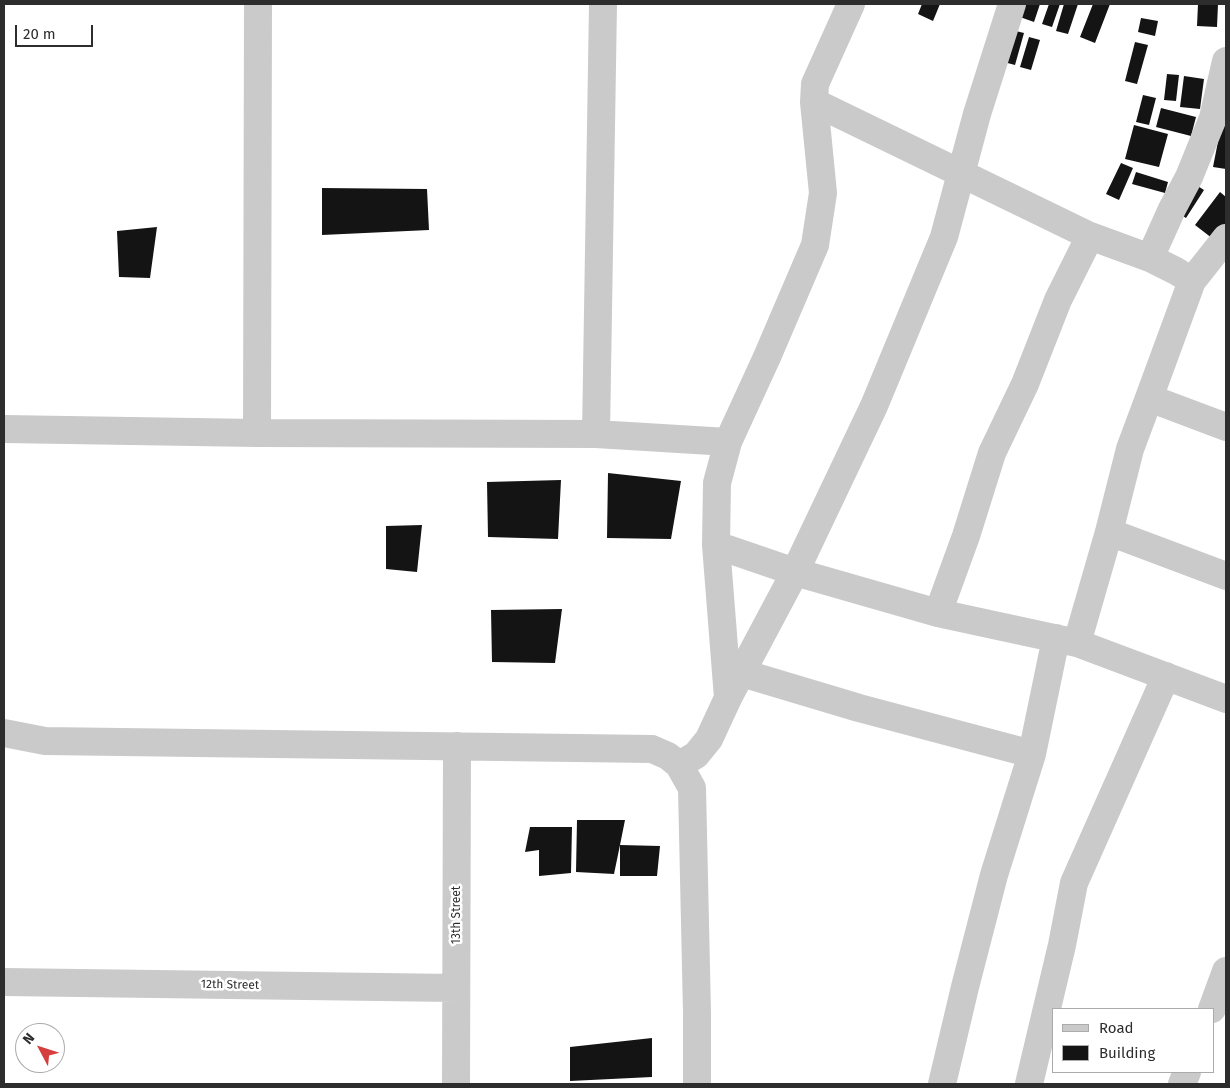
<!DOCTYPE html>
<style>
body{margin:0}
#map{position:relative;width:1230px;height:1088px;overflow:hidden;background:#fff;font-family:"Fira Sans",sans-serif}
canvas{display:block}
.frame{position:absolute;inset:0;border:5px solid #2d2d2d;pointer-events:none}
.legend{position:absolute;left:1052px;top:1008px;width:162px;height:65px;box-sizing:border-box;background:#fff;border:1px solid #ababab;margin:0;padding:6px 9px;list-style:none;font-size:15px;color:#2d2d2d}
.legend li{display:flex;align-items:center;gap:10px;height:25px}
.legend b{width:25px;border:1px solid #ababab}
.north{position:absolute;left:15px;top:1023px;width:50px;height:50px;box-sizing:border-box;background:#fff;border:1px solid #ababab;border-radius:50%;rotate:310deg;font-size:14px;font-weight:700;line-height:20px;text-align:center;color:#2d2d2d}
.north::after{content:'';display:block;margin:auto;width:18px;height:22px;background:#d43e3e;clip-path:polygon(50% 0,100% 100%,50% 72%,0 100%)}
.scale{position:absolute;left:15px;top:25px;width:78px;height:22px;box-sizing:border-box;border:2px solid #2d2d2d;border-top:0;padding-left:6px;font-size:15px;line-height:18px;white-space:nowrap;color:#2d2d2d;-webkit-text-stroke:4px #fff;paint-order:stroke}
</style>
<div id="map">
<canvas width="1230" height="1088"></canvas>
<div class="frame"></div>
<ul class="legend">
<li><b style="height:6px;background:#cacaca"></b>Road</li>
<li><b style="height:14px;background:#141414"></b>Building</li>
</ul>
<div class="north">N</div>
<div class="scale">20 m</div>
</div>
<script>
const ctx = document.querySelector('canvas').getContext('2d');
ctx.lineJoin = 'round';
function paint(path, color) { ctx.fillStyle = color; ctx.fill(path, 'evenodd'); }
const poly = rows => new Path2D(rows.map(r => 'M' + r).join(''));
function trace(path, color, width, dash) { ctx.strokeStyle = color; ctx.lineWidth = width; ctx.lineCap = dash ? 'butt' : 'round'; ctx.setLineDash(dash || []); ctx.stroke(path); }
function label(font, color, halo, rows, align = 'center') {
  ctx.font = font + ' "Fira Sans",sans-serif'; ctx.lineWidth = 5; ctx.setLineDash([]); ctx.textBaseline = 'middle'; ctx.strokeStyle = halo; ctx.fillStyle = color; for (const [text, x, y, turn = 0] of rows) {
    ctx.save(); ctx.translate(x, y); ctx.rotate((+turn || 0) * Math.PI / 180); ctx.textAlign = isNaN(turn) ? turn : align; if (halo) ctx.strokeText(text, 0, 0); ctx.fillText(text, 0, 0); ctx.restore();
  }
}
paint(poly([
 [922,4,940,4,933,21,918,14],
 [1022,4,1040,4,1034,22,1017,16],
 [1049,4,1060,4,1052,27,1042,24],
 [1064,4,1078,4,1068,34,1056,31],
 [1093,4,1110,4,1095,43,1080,37],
 [1198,4,1218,4,1217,27,1197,26],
 [1141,18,1158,21,1155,36,1138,32],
 [1008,29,1024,33,1015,65,1000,61],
 [1029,37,1040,40,1031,70,1020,67],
 [1135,42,1148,45,1137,84,1125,81],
 [1167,74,1179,75,1176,101,1164,100],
 [1184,76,1204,79,1200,109,1180,107],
 [1143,95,1156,98,1149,125,1136,122],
 [1161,108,1196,117,1191,136,1156,127],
 [1223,116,1226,117,1226,169,1213,167],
 [1134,125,1168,134,1159,167,1125,159],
 [1121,163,1133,168,1119,200,1106,194],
 [1136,172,1168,182,1165,193,1132,184],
 [1193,183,1204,190,1186,218,1175,211],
 [322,188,427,189,429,230,322,235],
 [1220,192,1226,197,1226,230,1217,242,1195,225],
 [157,227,150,278,119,277,117,231],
 [608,473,681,481,671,539,607,538],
 [561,480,558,539,488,537,487,482],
 [422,525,417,572,386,569,386,526],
 [562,609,555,663,492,662,491,610],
 [577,820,625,820,620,845,660,846,657,876,620,876,620,845,614,874,576,872],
 [530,827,572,827,571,873,539,876,539,850,525,852],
 [652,1038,652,1077,570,1081,570,1047]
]), '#141414');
trace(poly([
 [814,102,1090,236,1150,258,1176,271,1192,281],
 [1150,258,1172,209,1189,177,1213,118,1226,61],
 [1149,398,1226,427],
 [4,429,257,433,596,434,728,442],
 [257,433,258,4],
 [596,434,603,4],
 [1109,532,1226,576],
 [716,545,795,572,938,613,1077,643,1226,699],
 [938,613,966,536,992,453,1025,384,1058,300,1090,236],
 [1077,643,1109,532,1130,449,1149,398,1192,281,1226,238],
 [742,673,859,708,1032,754],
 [728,698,716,545,717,483,728,442,767,357,815,245,823,193,814,102,815,84,851,4],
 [4,733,45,741,652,749,668,756,679,765,692,788,697,1013,697,1084],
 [679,765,696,755,709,739,728,698,795,572,874,406,944,237,977,114,1012,4],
 [4,982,456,988],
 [1212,1009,1226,971],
 [456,1084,457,746],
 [942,1084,965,987,994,875,1032,754,1056,638],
 [1029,1084,1062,945,1074,883,1166,676],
 [1182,1084,1187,1072]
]), '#cacaca', 28);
label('12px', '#2d2d2d', '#fff', [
 ["13th Street",457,915,-90],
 ["12th Street",230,985,1]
]);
</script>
